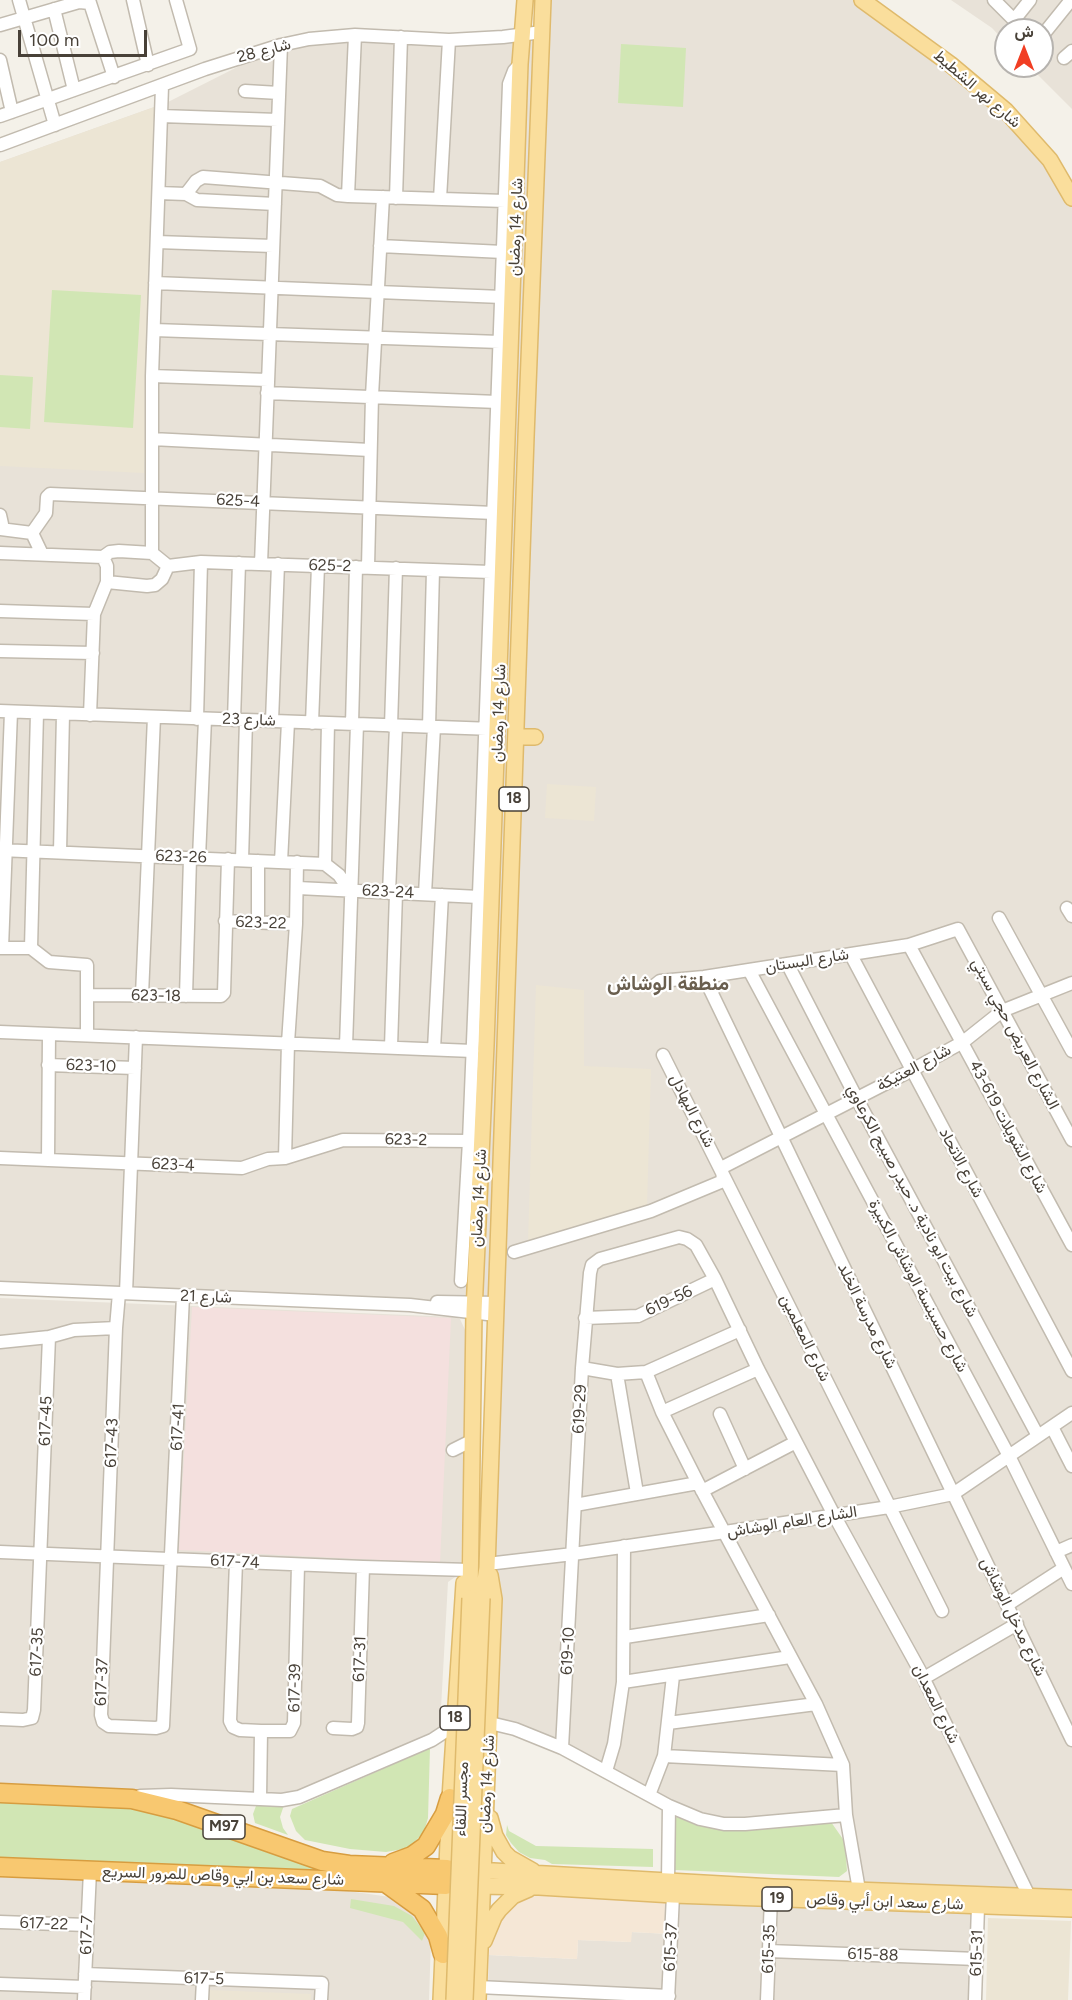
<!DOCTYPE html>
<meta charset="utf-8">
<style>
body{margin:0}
#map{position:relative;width:1072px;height:2000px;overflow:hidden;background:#f4f1e9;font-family:Figtree,Vazirmatn,sans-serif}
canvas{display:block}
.north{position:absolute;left:994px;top:18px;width:60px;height:60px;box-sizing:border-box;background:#fff;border:2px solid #b6b3af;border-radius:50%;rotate:0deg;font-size:16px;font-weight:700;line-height:24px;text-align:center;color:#484138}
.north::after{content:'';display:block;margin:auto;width:21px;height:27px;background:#f13e23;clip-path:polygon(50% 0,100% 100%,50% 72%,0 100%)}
.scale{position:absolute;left:18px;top:30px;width:129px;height:27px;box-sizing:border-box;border:3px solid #484138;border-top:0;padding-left:8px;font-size:18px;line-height:21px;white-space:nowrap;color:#484138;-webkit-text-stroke:4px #fff;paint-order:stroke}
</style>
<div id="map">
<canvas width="1072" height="2000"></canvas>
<div class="north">ش</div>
<div class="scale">100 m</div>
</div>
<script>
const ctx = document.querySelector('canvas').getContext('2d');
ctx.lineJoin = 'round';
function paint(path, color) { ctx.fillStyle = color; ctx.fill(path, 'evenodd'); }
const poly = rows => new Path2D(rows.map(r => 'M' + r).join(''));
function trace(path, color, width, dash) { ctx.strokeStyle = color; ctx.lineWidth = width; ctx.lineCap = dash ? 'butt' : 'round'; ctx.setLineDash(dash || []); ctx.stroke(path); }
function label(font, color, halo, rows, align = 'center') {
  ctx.font = font + ' Figtree,Vazirmatn,sans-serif'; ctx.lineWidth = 4.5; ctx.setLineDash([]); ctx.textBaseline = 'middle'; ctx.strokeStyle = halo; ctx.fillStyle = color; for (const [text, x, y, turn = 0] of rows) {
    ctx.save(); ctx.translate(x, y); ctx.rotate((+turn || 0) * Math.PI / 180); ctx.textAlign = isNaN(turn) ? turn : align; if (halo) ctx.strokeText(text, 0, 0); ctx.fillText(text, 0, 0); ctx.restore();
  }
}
paint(poly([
 [540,0,862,0,988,95,1072,198,1072,1892,865,1884,863,1881,851,1813,750,1820,704,1816,497,1721,488,1306,0,1289,0,162,168,102,281,45,309,39,449,40,539,33],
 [951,0,1072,0,1072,109,1029,66,1042,66,1042,30,1006,30,1006,43,992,28],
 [0,1298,455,1317,460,1319,466,1332,461,1573,448,1582,440,1726,436,1730,301,1792,284,1796,0,1787],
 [0,1877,334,1889,390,1897,408,1902,431,1939,429,2000,325,2000,326,1980,91,1971,91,1923,0,1920],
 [676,1902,766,1903,763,2000,671,2000],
 [780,1905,975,1910,974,1955,776,1947,778,1907],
 [0,1924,80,1929,78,1976,310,1986,316,1993,316,2000,0,2000],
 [631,1932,670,1934,667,1993,488,1984,489,1955,577,1959,578,1940,630,1942],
 [776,1957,971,1962,972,2000,774,2000]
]), '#e8e2d8');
paint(poly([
 [533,1892,671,1902,670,1934,632,1932,631,1942,578,1940,577,1959,489,1955,490,1937,499,1913]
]), '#f5e7d6');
paint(poly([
 [160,105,144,473,0,466,0,162],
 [547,784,596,787,594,821,545,818],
 [536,985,584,990,584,1066,651,1069,647,1205,528,1242],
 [988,1918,1071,1921,1068,2000,986,2000],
 [209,1990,311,1994,311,2000,208,2000]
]), '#ece5d4');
paint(poly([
 [192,1307,451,1318,440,1563,179,1550]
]), '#f4e0de');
paint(poly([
 [621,44,686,48,683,107,618,103],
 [52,290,141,295,133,428,44,422],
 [0,375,33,377,30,429,0,427],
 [430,1748,428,1818,424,1832,409,1848,386,1852,350,1849,305,1840,296,1831,290,1816,292,1809],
 [0,1801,80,1802,154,1811,331,1873,0,1860],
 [284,1805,280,1817,283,1828,288,1835,255,1823,253,1814,256,1806],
 [677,1817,696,1825,735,1829,831,1822,845,1842,847,1871,839,1877,675,1870,673,1867,674,1820],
 [507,1825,509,1831,536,1846,653,1849,653,1867,552,1864,545,1860,530,1858,519,1852,511,1843,506,1835],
 [351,1899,394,1906,412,1916,425,1933,422,1941,403,1922,350,1908]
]), '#d1e6b4');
const minor = poly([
 [19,0,55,125],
 [133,0,148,65],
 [994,0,1014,20,1028,30],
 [54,9,74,90],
 [1014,20,1030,0],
 [0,25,79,2,90,3,114,77],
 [1042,36,1071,0],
 [1064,58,1072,51],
 [0,60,12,112],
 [245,91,279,93],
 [0,116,190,49,176,0],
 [161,116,278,120],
 [0,145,205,69,281,45,309,39,355,35,449,40,503,37,542,32],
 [159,193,186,194,197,200,275,204],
 [186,194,196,181,203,177,320,186,337,195,348,196,505,201],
 [348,196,355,35],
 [396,198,401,37],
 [440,199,449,40],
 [157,242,273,246],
 [380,246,503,252],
 [155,283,502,297],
 [154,330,500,342],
 [152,376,268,380],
 [267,393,498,402],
 [152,439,370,450],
 [0,515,2,524,0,528],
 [0,529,32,533],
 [0,553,103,557,110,552,119,551,152,553,168,566,201,562,491,572],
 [152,553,152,376,162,86],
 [42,554,32,533,46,513,47,497,50,494,494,513],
 [261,564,281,45],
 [368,567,372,396,383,197],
 [107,582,147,586,155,585,162,579,168,566],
 [0,611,94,614],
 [0,651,93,653],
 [0,711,493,729],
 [90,715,94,614,107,582,107,566,103,557],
 [197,719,201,562],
 [234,720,239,563],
 [272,721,278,564],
 [312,723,318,566],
 [352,724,356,567],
 [391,726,396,568],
 [429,727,433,570],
 [0,850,325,864,339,875,350,891],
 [60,852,63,714],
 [199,858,205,719],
 [242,860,246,720],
 [281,862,288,722],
 [325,864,328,723],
 [298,888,479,897],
 [389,893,396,726],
 [425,894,434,727],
 [1067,908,1072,916],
 [999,918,1072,1051],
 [225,921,296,924],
 [258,922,258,861],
 [909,945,1072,1245],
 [0,948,31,948,49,962,87,965,87,1035],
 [2,948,11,712],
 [31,948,37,713],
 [851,955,1072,1371],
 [788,965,857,1099,1038,1436],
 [749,970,1009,1456,1072,1584],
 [704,977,1072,1740],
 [655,985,660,981,704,977,909,945,958,929,1072,1140],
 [87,995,221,996,224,993,228,859],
 [142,995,154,717],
 [186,996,190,858],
 [0,1032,473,1051],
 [346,1046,357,724],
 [391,1047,396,893],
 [434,1049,442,895],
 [663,1055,942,1611],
 [48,1065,135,1068],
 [0,1158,242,1168,268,1159,285,1158,343,1140,469,1141],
 [285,1158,288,1043,296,924,297,862],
 [48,1160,49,1034],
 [721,1168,912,1070,963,1042,1002,1011,1072,983],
 [514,1252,651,1211,723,1181,722,1169],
 [461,1281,469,1141,482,819,509,84,514,71,520,64],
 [0,1288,410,1305,496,1315],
 [126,1293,136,1037],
 [437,1302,497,1303],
 [585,1318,638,1316,715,1279],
 [116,1328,119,1293],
 [49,1337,74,1330,116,1328,101,1715,103,1722,109,1726,156,1728,163,1726,183,1296],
 [0,1342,49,1337,34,1710,32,1718,23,1720,0,1719],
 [582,1368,617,1374,646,1372,740,1330],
 [646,1372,662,1412,698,1483,816,1704,843,1765,846,1815,859,1890],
 [617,1374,637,1493],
 [662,1412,758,1369],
 [720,1414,745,1469],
 [1052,1427,1072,1466],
 [453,1450,471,1441],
 [702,1491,796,1442],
 [575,1505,698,1483],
 [0,1552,363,1567,470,1570],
 [1056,1552,1072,1545],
 [236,1562,230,1721,233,1727,240,1730,261,1731,290,1731,294,1723,298,1565],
 [487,1564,573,1554,725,1532,889,1507,953,1494,1072,1413],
 [1007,1605,1064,1568],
 [625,1637,769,1615],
 [924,1678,1017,1624],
 [623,1682,790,1657],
 [490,1723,515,1729,562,1748,669,1806,700,1819,724,1824,745,1824,846,1815],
 [668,1723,816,1704],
 [333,1728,352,1729,357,1727,358,1723,363,1567],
 [562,1748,582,1368,590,1273,592,1265,600,1259,679,1237,687,1239,696,1245,715,1279,758,1369,834,1515,920,1671,1029,1896],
 [664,1756,843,1765],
 [606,1771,614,1744,623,1682,624,1546],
 [649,1795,664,1756,673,1676],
 [140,1796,171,1795,282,1800,299,1797,432,1740,455,1725],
 [260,1799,261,1731],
 [668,1881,669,1806],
 [0,1922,87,1925],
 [769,1951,977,1959],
 [85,1974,322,1983,321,2000],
 [0,1984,85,1987],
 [478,1987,669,1996],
 [84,2000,90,1871],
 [202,2000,203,1980],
 [668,2000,673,1895],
 [767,2000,771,1898],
 [975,2000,978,1906]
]);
const major = poly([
 [862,0,950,64,1006,111,1050,160,1072,198],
 [516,737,535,737],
 [470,1598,474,1312,486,1045,520,64,525,0],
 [482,1598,487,1568,526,437,543,0],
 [490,1818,495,1836,504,1852,510,1858,533,1871],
 [476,1870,773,1887,1072,1898],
 [476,1886,539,1887,673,1895,1072,1909],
 [484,1941,494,1917,499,1910,513,1896,529,1889],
 [441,2000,450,1798,464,1583],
 [478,2000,494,1599,490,1575]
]);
const highway = poly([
 [0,1793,132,1799,177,1810,322,1861,349,1865,447,1869],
 [393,1863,412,1856,426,1846,445,1814,450,1798],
 [0,1867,446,1885],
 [386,1883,422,1909,438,1936,443,1954]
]);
trace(minor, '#c2bbaf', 15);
trace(major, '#dfba6c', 18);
trace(highway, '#d79d40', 21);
trace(minor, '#fff', 12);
trace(major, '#fade9c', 15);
trace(highway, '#f8c870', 18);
const majorBridge = poly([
 [454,2000,470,1598],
 [465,2000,482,1598]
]);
trace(majorBridge, '#dfba6c', 18, []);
trace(majorBridge, '#fade9c', 15);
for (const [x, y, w] of [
 [514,799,30],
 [455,1718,30],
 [224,1827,42],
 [777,1899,30]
]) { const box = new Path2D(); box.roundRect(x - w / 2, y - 12, w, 24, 4.5); ctx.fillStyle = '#fff'; ctx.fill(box); trace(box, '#484138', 1.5); }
label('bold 15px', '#484138', null, [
 ["18",514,799],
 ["18",455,1718],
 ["M97",224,1827],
 ["19",777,1899]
]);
label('16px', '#484138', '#fff', [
 ["شارع 28",264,51,-15],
 ["شارع نهر الشطيط",977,89,41],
 ["شارع 14 رمضان",516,227,-88],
 ["625-4",238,501,3],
 ["625-2",330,566,2],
 ["شارع 14 رمضان",499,713,-88],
 ["شارع 23",249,720,2],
 ["623-26",181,857,2],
 ["623-24",388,892,3],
 ["623-22",261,923,2],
 ["شارع البستان",807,961,-9],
 ["623-18",156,996,1],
 ["الشارع العريض حجي سبتي",1015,1034,62],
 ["623-10",91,1066,2],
 ["شارع العتيکة",914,1068,-28],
 ["شارع البهادل",692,1111,63],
 ["شارع الشويلات 619-43",1008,1127,62],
 ["623-2",406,1140,1],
 ["شارع الاتحاد",961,1163,62],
 ["623-4",173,1165,3],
 ["شارع 14 رمضان",479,1198,-87],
 ["شارع بيت ابو نادية د. حيدر صبيح الكرعاوي",912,1201,62],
 ["شارع حسينسة الوشاش الكبيرة",918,1286,62],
 ["شارع 21",206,1297,2],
 ["619-56",669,1301,-25],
 ["شارع مدرسة الخلد",867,1316,64],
 ["شارع المعلمين",805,1338,64],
 ["619-29",580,1409,-87],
 ["617-45",46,1421,-88],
 ["617-41",178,1427,-87],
 ["617-43",112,1443,-88],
 ["الشارع العام الوشاش",792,1522,-9],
 ["617-74",235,1562,3],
 ["شارع مدخل الوشاش",1013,1617,64],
 ["619-10",568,1651,-87],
 ["617-35",37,1652,-87],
 ["617-31",360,1659,-88],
 ["617-37",102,1682,-88],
 ["617-39",295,1688,-89],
 ["شارع المعدان",936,1704,64],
 ["شارع 14 رمضان",487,1784,-87],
 ["مجسر اللقاء",462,1799,-88],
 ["شارع سعد بن ابي وقاص للمرور السريع",223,1876,2],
 ["شارع سعد ابن أبي وقاص",885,1902,2],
 ["617-22",44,1924,2],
 ["617-7",87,1935,-88],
 ["615-37",671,1947,-87],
 ["615-35",769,1949,-88],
 ["615-31",977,1953,-88],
 ["615-88",873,1955,2],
 ["617-5",204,1979,2]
]);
label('bold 20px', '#6a5f4f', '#fff', [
 ["منطقة الوشاش",668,984]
]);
</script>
